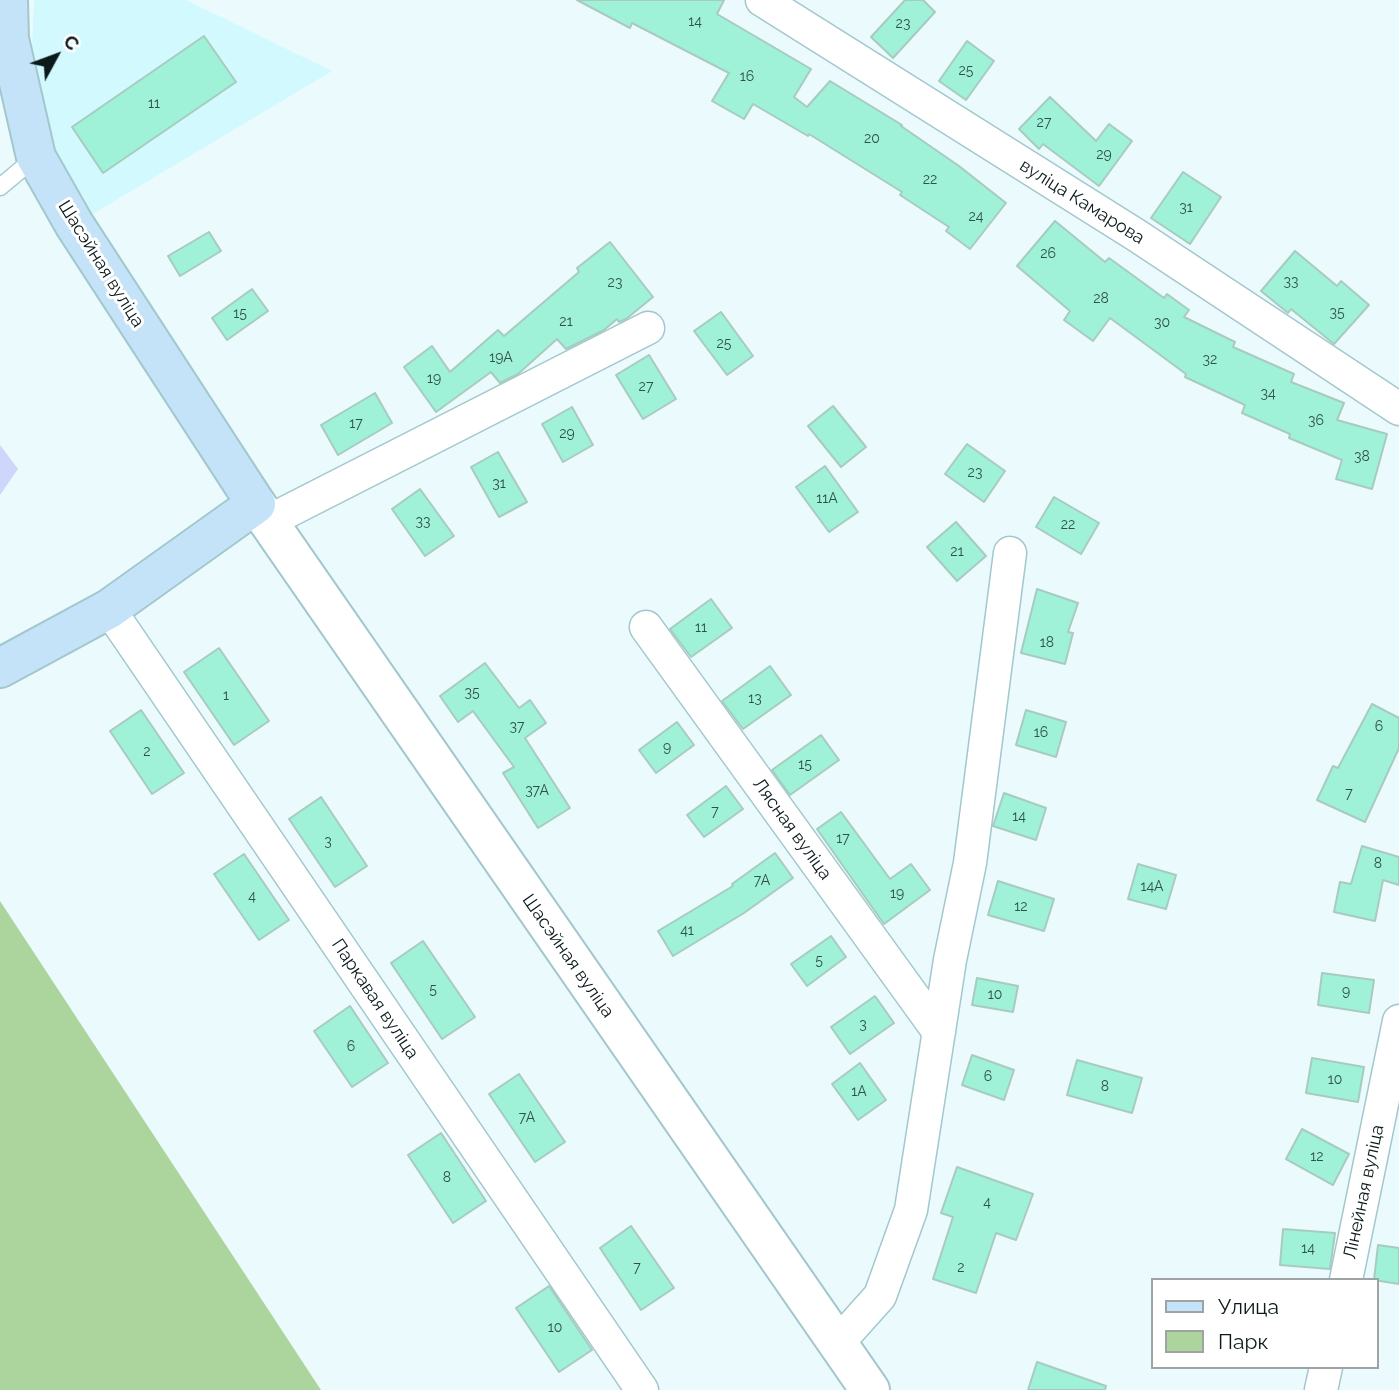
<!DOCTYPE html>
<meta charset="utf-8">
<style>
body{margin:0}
#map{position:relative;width:1399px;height:1390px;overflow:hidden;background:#ebfafd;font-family:Raleway,sans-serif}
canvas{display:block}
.legend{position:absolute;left:1151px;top:1278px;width:228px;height:91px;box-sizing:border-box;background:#fff;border:2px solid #9ea3a4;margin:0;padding:9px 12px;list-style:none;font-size:21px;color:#0c1a1c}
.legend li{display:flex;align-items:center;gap:14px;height:35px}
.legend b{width:35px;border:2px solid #9ea3a4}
.north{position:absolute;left:21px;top:21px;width:70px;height:70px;-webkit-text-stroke:5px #fff;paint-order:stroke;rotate:49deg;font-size:19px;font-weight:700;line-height:28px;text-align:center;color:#0c1a1c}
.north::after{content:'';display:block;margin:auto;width:24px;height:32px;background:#0c1a1c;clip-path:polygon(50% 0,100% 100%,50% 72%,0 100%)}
</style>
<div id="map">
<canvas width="1399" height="1390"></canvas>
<ul class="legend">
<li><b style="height:9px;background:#c4e3f8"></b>Улица</li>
<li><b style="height:19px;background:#acd49d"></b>Парк</li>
</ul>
<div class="north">С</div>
</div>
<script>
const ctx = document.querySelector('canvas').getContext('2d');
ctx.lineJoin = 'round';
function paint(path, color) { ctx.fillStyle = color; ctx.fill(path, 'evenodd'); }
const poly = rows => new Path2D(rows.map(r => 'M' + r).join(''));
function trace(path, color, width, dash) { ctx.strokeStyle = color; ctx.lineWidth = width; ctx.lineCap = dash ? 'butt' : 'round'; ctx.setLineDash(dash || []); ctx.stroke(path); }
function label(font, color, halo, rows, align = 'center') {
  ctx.font = font + ' Raleway,sans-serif'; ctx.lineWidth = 6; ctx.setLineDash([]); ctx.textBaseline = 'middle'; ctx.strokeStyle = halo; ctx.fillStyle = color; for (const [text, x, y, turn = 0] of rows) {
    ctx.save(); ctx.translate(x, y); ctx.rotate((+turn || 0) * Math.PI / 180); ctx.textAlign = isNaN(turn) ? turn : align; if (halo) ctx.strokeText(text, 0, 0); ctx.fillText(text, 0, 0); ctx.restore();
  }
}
paint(poly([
 [34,0,186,0,332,71,91,215,51,142,31,74]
]), '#d1f9fe');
paint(poly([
 [0,901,321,1390,0,1390]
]), '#acd49d');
paint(poly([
 [0,445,18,469,0,495]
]), '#cfd6fc');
const building = poly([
 [577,0,724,0,717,14,811,69,794,97,807,107,830,81,902,125,901,126,959,166,1006,203,970,249,946,231,949,227,900,195,902,192,809,134,808,136,753,104,744,119,712,101,729,73,632,23,630,28,577,0],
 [905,0,923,0,935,12,893,58,871,37,905,0],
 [204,36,236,82,103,173,72,127,204,36],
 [967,41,994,61,966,100,939,81,967,41],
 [1050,97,1096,141,1109,124,1132,141,1099,186,1043,144,1039,149,1019,129,1050,97],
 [1183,172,1221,197,1190,244,1151,218,1183,172],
 [1055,221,1105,262,1109,258,1164,298,1167,294,1189,310,1184,317,1235,342,1233,347,1294,374,1291,382,1344,403,1337,420,1387,434,1372,489,1336,479,1342,460,1289,438,1290,434,1242,413,1245,405,1185,377,1186,374,1110,318,1093,341,1064,320,1070,311,1017,266,1055,221],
 [209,232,221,251,180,276,168,256,209,232],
 [610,242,653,297,626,319,619,322,617,319,604,330,566,349,557,339,518,374,500,383,491,372,436,412,404,367,432,346,450,372,498,330,504,336,579,272,577,268,610,242],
 [1295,251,1337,286,1341,281,1369,305,1334,344,1291,309,1288,313,1261,291,1295,251],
 [252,289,268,311,227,340,212,318,252,289],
 [721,312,753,356,727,375,694,331,721,312],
 [649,355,676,399,643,419,616,375,649,355],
 [375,393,392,423,338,455,321,425,375,393],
 [833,406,866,447,841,467,808,426,833,406],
 [572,407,593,445,563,462,542,424,572,407],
 [967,444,1005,471,984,502,945,474,967,444],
 [498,452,527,502,499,517,471,467,498,452],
 [825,466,858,512,829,532,796,487,825,466],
 [420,489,454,536,425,556,392,509,420,489],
 [1054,497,1099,523,1081,554,1036,527,1054,497],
 [956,522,986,556,957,581,927,547,956,522],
 [1037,589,1078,603,1068,632,1073,633,1065,664,1021,653,1037,589],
 [711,599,732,628,691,657,670,629,711,599],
 [219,648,269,721,234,745,184,672,219,648],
 [485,663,519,708,530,700,546,723,525,738,570,808,538,828,503,773,514,767,473,711,458,722,440,696,485,663],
 [770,666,791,695,743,729,722,701,770,666],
 [1372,704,1399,718,1399,748,1365,822,1317,800,1333,766,1338,768,1372,704],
 [141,710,184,773,152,794,110,731,141,710],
 [1026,710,1066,722,1056,757,1016,745,1026,710],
 [677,722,694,745,656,773,639,750,677,722],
 [821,735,839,760,790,795,772,770,821,735],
 [726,786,743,809,704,837,687,815,726,786],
 [1004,793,1046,808,1036,840,993,826,1004,793],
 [321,797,367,866,335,887,289,819,321,797],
 [841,812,890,879,911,864,930,890,884,924,817,829,841,812],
 [1362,846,1399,857,1399,885,1383,880,1375,921,1334,912,1340,882,1351,884,1362,846],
 [775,853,793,878,744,913,673,956,658,931,733,886,732,884,775,853],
 [244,854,289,920,259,940,214,874,244,854],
 [1138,864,1176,875,1166,909,1128,899,1138,864],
 [998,881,1054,899,1044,931,988,915,998,881],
 [831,936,846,957,807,986,791,964,831,936],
 [423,941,475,1017,442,1039,391,963,423,941],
 [1322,973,1374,980,1369,1013,1318,1005,1322,973],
 [977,978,1018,986,1013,1012,972,1005,977,978],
 [875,996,894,1023,850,1054,831,1027,875,996],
 [350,1006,388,1063,352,1087,314,1031,350,1006],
 [972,1055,1014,1070,1004,1100,962,1085,972,1055],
 [1312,1058,1364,1067,1358,1102,1306,1093,1312,1058],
 [1077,1060,1142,1078,1132,1113,1067,1095,1077,1060],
 [860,1063,886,1100,858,1120,832,1084,860,1063],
 [519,1074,565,1142,535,1162,489,1094,519,1074],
 [1302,1129,1349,1154,1333,1185,1286,1159,1302,1129],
 [441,1133,486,1201,453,1223,408,1155,441,1133],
 [957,1167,1033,1194,1016,1240,996,1233,976,1293,933,1279,953,1217,941,1213,957,1167],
 [631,1226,674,1288,641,1310,600,1248,631,1226],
 [1283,1229,1335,1233,1330,1269,1280,1265,1283,1229],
 [1378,1245,1399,1248,1399,1284,1374,1280,1378,1245],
 [549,1286,592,1350,559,1372,516,1308,549,1286],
 [1037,1362,1106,1386,1105,1390,1028,1390,1037,1362]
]);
paint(building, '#9ff2d8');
trace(building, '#a8cbbf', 2);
const service = poly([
 [0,187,36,157]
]);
const minor = poly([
 [762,0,1136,235,1399,409],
 [267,522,648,328],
 [109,609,642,1390],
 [646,627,939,1032],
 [1346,1280,1399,1021],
 [837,1344,880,1296,911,1210,950,960,970,863,1010,553],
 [1321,1390,1326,1367]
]);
const tertiary = poly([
 [256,504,870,1390]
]);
const secondary = poly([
 [0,668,109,609,256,504,74,224,36,157,9,39,8,0]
]);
trace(service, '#a2c8cd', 19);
trace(minor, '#a2c8cd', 35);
trace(tertiary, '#a2c8cd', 42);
trace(secondary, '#a2c8cd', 42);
trace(service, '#fff', 16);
trace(minor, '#fff', 32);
trace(tertiary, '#fff', 38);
trace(secondary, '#c4e3f8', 38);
label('14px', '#31504b', null, [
 ["14",695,22],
 ["23",903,24],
 ["25",966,71],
 ["16",747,77],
 ["11",154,104],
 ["27",1044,123],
 ["20",872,139],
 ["29",1104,155],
 ["22",930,180],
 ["31",1186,208],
 ["24",976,217],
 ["26",1048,254],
 ["33",1291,282],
 ["23",615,283],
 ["28",1101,299],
 ["35",1337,313],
 ["15",240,314],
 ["21",566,322],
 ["30",1162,323],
 ["25",724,344],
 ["19А",501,358],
 ["32",1210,360],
 ["19",434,379],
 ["27",646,387],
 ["34",1268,394],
 ["36",1316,421],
 ["17",356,424],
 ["29",567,434],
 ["38",1362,457],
 ["23",975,473],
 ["31",499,484],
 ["11А",827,499],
 ["33",423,522],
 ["22",1068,525],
 ["21",957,552],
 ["11",701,628],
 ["18",1047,643],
 ["35",472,693],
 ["1",226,696],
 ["13",755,699],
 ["37",517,727],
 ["6",1379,727],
 ["16",1041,733],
 ["9",667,748],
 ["2",147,752],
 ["15",805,765],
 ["37А",537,791],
 ["7",1349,794],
 ["7",715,812],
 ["14",1019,817],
 ["17",843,839],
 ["3",328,842],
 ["8",1378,864],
 ["7А",762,881],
 ["14А",1152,887],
 ["19",897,894],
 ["4",252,897],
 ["12",1021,907],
 ["41",687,931],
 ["5",819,961],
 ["5",433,990],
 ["9",1346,992],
 ["10",995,995],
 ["3",863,1025],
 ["6",351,1047],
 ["6",988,1077],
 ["10",1335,1080],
 ["8",1105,1087],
 ["1А",859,1092],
 ["7А",527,1118],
 ["12",1317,1157],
 ["8",447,1178],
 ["4",987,1203],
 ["14",1308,1249],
 ["7",637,1268],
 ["2",961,1268],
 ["10",555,1328]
]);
label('18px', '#0c1a1c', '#fff', [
 ["вуліца Камарова",1082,202,32],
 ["Шасэйная вуліца",101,264,58],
 ["Лясная вуліца",792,829,54],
 ["Шасэйная вуліца",568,956,55],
 ["Паркавая вуліца",375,999,56],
 ["Лінейная вуліца",1364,1192,-78]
]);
</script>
